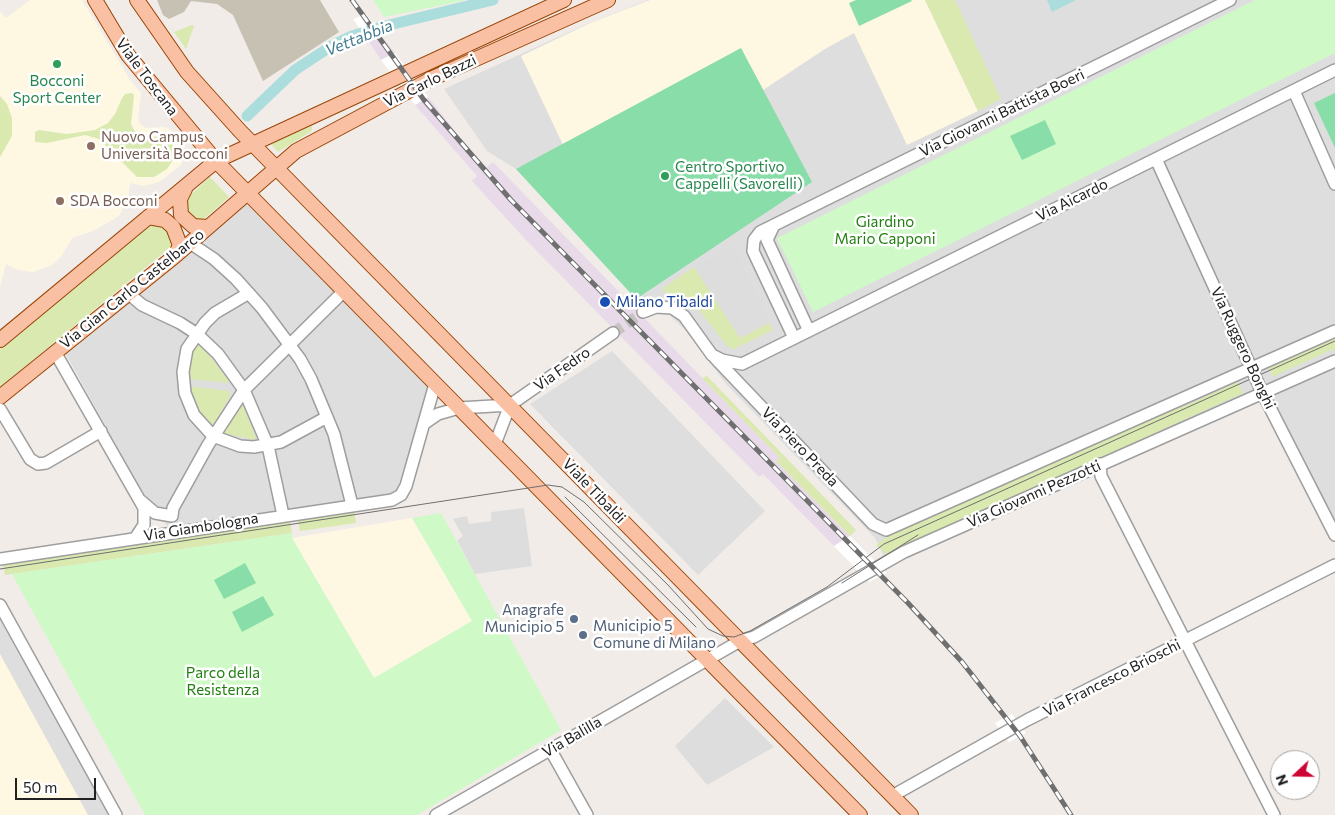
<!DOCTYPE html>
<meta charset="utf-8">
<style>
body{margin:0}
#map{position:relative;width:1335px;height:815px;overflow:hidden;background:#f1ece8;font-family:Commissioner,sans-serif}
canvas{display:block}
.north{position:absolute;left:1270px;top:750px;width:50px;height:50px;box-sizing:border-box;background:#fff;border:1px solid #a6a6a6;border-radius:50%;rotate:249deg;font-size:14px;font-weight:700;line-height:20px;text-align:center;color:#212121}
.north::after{content:'';display:block;margin:auto;width:18px;height:22px;background:#cd0535;clip-path:polygon(50% 0,100% 100%,50% 72%,0 100%)}
.scale{position:absolute;left:15px;top:778px;width:81px;height:22px;box-sizing:border-box;border:2px solid #212121;border-top:0;padding-left:6px;font-size:15px;line-height:18px;white-space:nowrap;color:#212121;-webkit-text-stroke:4px #fff;paint-order:stroke}
</style>
<div id="map">
<canvas width="1335" height="815"></canvas>
<div class="north">N</div>
<div class="scale">50 m</div>
</div>
<script>
const ctx = document.querySelector('canvas').getContext('2d');
ctx.lineJoin = 'round';
function paint(path, color) { ctx.fillStyle = color; ctx.fill(path, 'evenodd'); }
const poly = rows => new Path2D(rows.map(r => 'M' + r).join(''));
function trace(path, color, width, dash) { ctx.strokeStyle = color; ctx.lineWidth = width; ctx.lineCap = dash ? 'butt' : 'round'; ctx.setLineDash(dash || []); ctx.stroke(path); }
function label(font, color, halo, rows, align = 'center') {
  ctx.font = font + ' Commissioner,sans-serif'; ctx.lineWidth = 5; ctx.setLineDash([]); ctx.textBaseline = 'middle'; ctx.strokeStyle = halo; ctx.fillStyle = color; for (const [text, x, y, turn = 0] of rows) {
    ctx.save(); ctx.translate(x, y); ctx.rotate((+turn || 0) * Math.PI / 180); ctx.textAlign = isNaN(turn) ? turn : align; if (halo) ctx.strokeText(text, 0, 0); ctx.fillText(text, 0, 0); ctx.restore();
  }
}
paint(poly([
 [648,0,1335,0,1335,357,885,559,875,538,726,384,686,331,665,311,636,299,516,169,487,151,444,89,589,23],
 [246,195,433,384,398,494,169,528,144,497,66,354],
 [612,351,765,511,698,575,530,404],
 [1335,362,1335,533,1266,395],
 [0,607,115,815,0,815]
]), '#dfdede');
paint(poly([
 [380,34,395,53,381,60,367,39],
 [428,97,485,169,493,162,780,458,777,462,850,536,834,546,763,474,759,477,525,239,472,181,477,176,415,105]
]), '#e9daea');
paint(poly([
 [30,0,82,0,130,80,141,93,138,118,140,124,146,128,165,127,173,131,181,142,185,156,181,165,159,182,144,186,130,183,128,198,119,216,93,231,72,238,61,257,52,265,33,272,17,270,6,264,0,287,0,11,6,18],
 [650,0,925,0,978,111,907,145,854,33,825,49,763,90,741,49,563,145,521,56,590,23],
 [412,518,472,621,374,678,292,538],
 [0,654,88,815,0,815]
]), '#fef8e3');
paint(poly([
 [157,0,320,0,339,32,263,81,233,15,217,4,191,1,184,12,169,19,163,15]
]), '#c6c1b3');
paint(poly([
 [925,0,955,0,1001,99,978,111],
 [192,25,194,26,186,49,174,32],
 [132,93,134,95,131,124,134,130,140,136,162,137,169,140,173,145,173,160,167,169,154,177,137,177,99,139,85,135,47,143,35,142,35,132,39,130,67,134,95,130,108,123,115,114,122,98,125,94],
 [0,96,7,104,12,118,12,136,0,157],
 [312,124,312,131,278,152,270,143],
 [210,177,229,197,204,219,197,220,187,215,185,203,188,197],
 [152,223,161,223,173,237,173,245,0,387,0,348],
 [694,267,740,338,769,323,773,330,734,349,728,347,699,310,684,298,663,291,664,287],
 [1335,333,1335,352,1333,349,1272,377,1268,366],
 [198,341,225,376,230,383,188,379,189,353],
 [707,376,856,530,850,536,776,461,780,458,702,378],
 [1238,382,1243,393,887,555,876,545,890,535,1178,405,1180,408],
 [188,386,229,391,230,396,211,429,201,420],
 [242,403,256,438,255,440,222,433,238,406],
 [354,509,356,523,300,531,297,518],
 [290,520,292,533,5,575,3,564]
]), '#dae9b0');
paint(poly([
 [373,0,466,0,384,17],
 [1255,0,1335,0,1335,53,813,312,777,238],
 [441,513,561,730,417,815,145,815,12,574,292,533,292,538,374,678,472,621,412,518]
]), '#cff9c7');
paint(poly([
 [856,0,911,0,912,1,859,26,849,3],
 [741,48,812,182,636,299,516,169],
 [1335,93,1335,148,1314,103],
 [1045,120,1056,144,1022,160,1010,136],
 [245,563,256,583,224,599,214,580],
 [263,596,274,615,242,632,232,612]
]), '#88dda8');
paint(poly([
 [734,246,769,323,740,338,694,267],
 [524,508,532,566,475,574,457,540,463,536,453,519,467,516,469,524,491,521,491,512],
 [725,698,774,747,707,785,675,746]
]), '#ddd');
paint(poly([
 [1047,0,1076,0,1052,12]
]), '#aadddc');
paint(poly([
 [366,14,380,34,367,39,353,19],
 [395,53,428,97,415,105,381,60],
 [850,536,887,573,869,582,834,546],
 [1012,714,1026,733,1009,742,995,723]
]), '#fff');
trace(poly([
 [247,116,295,70,333,45,352,36,389,25,493,0]
]), '#aadddc', 11);
trace(poly([
 [613,333,643,312]
]), '#c7c3c0', 11, [11, 5.5]);
const minor = poly([
 [1294,91,1335,184],
 [1156,159,1263,394,1335,535],
 [774,225,767,240,809,331],
 [190,243,214,259,236,279,262,308,300,359,311,379,334,434,352,505],
 [128,293,142,305,180,323,197,334,218,354,244,390,268,446,283,515],
 [249,293,215,313,205,323,187,349,183,372,185,393,194,415,213,436,240,446,254,447,281,442,327,417],
 [643,312,656,307,672,308,684,316,712,355,722,360,742,364,1335,70],
 [794,338,753,251,754,240,760,232,1230,0],
 [55,352,144,508,144,525,136,537],
 [715,358,873,524,886,530,1335,331],
 [510,405,613,333],
 [0,409,30,459,38,464,46,463,101,431],
 [425,423,438,414,459,408,510,405],
 [495,444,510,405],
 [1100,464,1101,476,1274,815],
 [141,501,155,513,172,516],
 [172,516,173,508,208,445,244,390,344,291],
 [0,559,392,500,401,495,406,486,435,384],
 [0,605,116,815],
 [550,749,587,815],
 [892,796,1027,720,1335,565],
 [436,815,740,641,754,637,904,552,1335,361]
]);
const major = poly([
 [95,0,128,55,216,161,860,815],
 [137,0,187,72,240,131,911,815],
 [185,189,180,199,181,215,193,226,208,227],
 [148,217,165,220,173,227,180,245,175,256],
 [0,340,216,161,564,0],
 [0,397,175,256,296,151,433,78,608,0]
]);
trace(minor, '#9e9e9e', 14);
trace(major, '#9a4404', 16);
trace(minor, '#fff', 11);
trace(major, '#fac0a4', 14);
trace(poly([
 [565,497,696,627],
 [0,569,548,485,562,487,584,502,668,585,708,629,723,636,734,637,750,631,827,587,884,544,1335,341],
 [842,583,918,535]
]), '#6f6f6f', 1);
const rail = poly([
 [352,0,424,100,511,200,908,603,962,662,1020,736,1071,815]
]);
trace(rail, '#6f6f6f', 5);
trace(rail, '#fff', 3, [9]);
for (const [x, y, r, color] of [
 [57,64,5,"#2e9e5b"],
 [91,146,5,"#8d6e63"],
 [665,176,5,"#2e9e5b"],
 [60,201,5,"#8d6e63"],
 [605,302,6,"#1a4fb4"],
 [574,619,5,"#5c6f8a"],
 [583,635,5,"#5c6f8a"]
]) { const dot = new Path2D(); dot.arc(x, y, r, 0, 2 * Math.PI); ctx.fillStyle = color; ctx.fill(dot); trace(dot, '#fff', 2); }
label('15px', '#212121', '#fff', [
 ["Viale Toscana",147,77,53],
 ["Via Carlo Bazzi",430,81,-26],
 ["Via Giovanni Battista Boeri",1002,113,-26],
 ["Via Aicardo",1072,200,-26],
 ["Via Gian Carlo Castelbarco",132,289,-39],
 ["Via Ruggero Bonghi",1243,348,65],
 ["Via Fedro",562,369,-35],
 ["Via Piero Preda",800,447,46],
 ["Viale Tibaldi",594,491,46],
 ["Via Giovanni Pezzotti",1034,494,-24],
 ["Via Giambologna",201,527,-9],
 ["Via Francesco Brioschi",1112,678,-27],
 ["Via Balilla",572,737,-30]
]);
label('15px', '#27864d', '#fff', [
 ["Bocconi",57,81],
 ["Sport Center",57,98],
 ["Centro Sportivo",675,167,"left"],
 ["Cappelli (Savorelli)",675,184,"left"]
]);
label('15px', '#785e54', '#fff', [
 ["Nuovo Campus",101,137],
 ["Università Bocconi",101,154],
 ["SDA Bocconi",70,201]
], 'left');
label('15px', '#207f0f', '#fff', [
 ["Giardino",885,222],
 ["Mario Capponi",885,239],
 ["Parco della",223,673],
 ["Resistenza",223,690]
]);
label('15px', '#164399', '#fff', [
 ["Milano Tibaldi",616,302]
], 'left');
label('15px', '#4e5e75', '#fff', [
 ["Anagrafe",564,610],
 ["Municipio 5",564,627],
 ["Municipio 5",593,626,"left"],
 ["Comune di Milano",593,643,"left"]
], 'right');
label('italic 16px', '#427b8f', '#fff', [
 ["Vettabbia",359,38,-22]
]);
</script>
